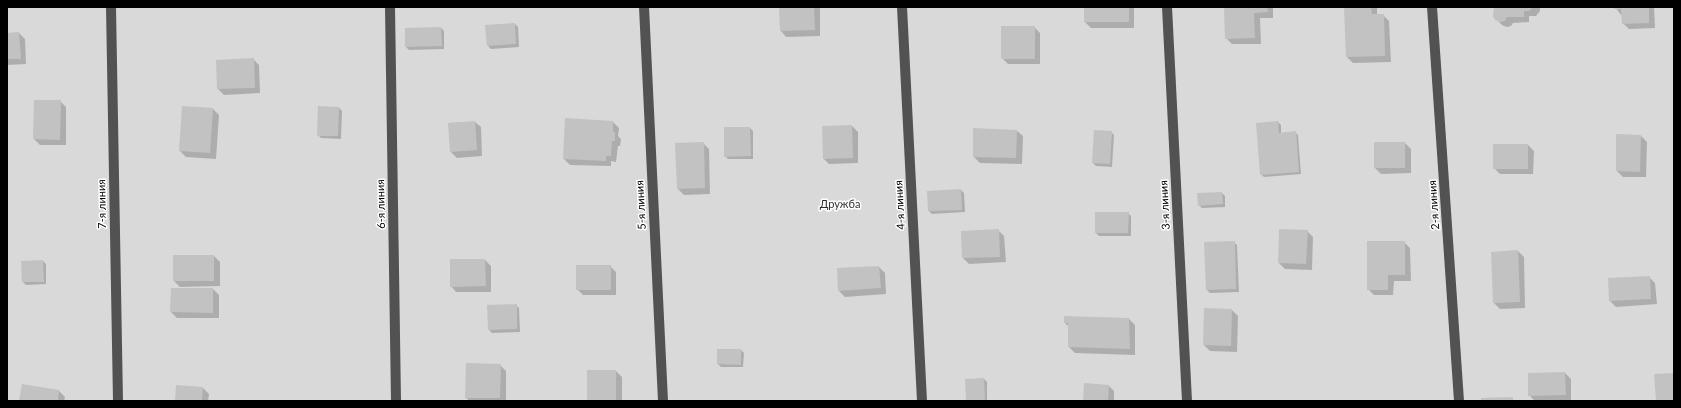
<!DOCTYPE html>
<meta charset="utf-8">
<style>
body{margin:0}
#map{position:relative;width:1681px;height:408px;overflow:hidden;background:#fff;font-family:Lato,sans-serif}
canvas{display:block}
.frame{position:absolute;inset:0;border:8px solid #000;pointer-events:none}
</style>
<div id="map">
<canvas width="1681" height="408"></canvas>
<div class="frame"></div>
</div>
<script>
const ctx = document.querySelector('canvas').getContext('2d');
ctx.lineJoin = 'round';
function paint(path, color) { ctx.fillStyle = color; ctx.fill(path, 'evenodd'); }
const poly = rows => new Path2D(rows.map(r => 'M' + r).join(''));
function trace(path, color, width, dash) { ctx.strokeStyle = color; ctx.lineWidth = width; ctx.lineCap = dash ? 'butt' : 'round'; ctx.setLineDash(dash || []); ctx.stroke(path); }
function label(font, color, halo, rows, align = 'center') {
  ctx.font = font + ' Lato,sans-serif'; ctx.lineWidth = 3; ctx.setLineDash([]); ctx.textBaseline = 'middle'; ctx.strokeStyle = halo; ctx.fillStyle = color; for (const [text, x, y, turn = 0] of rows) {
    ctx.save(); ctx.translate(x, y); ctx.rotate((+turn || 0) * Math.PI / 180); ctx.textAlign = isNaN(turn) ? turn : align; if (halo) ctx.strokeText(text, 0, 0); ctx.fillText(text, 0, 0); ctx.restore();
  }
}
paint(poly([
 [7,7,1674,7,1674,401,7,401]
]), '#d9d9d9');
paint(poly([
 [780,7,820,7,820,36,786,37,781,31],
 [845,7,871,7,846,8],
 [1085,7,1134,7,1134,28,1091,28,1085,22],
 [1225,7,1273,7,1273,18,1260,18,1261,44,1232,44,1226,38],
 [1345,7,1377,7,1377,15,1383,15,1389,21,1391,62,1353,63,1347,57],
 [1494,7,1540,7,1540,11,1536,16,1529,16,1529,22,1513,23,1511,26,1507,27,1502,25,1496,19],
 [1615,7,1654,7,1655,28,1629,29,1623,23,1623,15,1621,15],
 [515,24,518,27,519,47,491,49,488,46],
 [1034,27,1040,33,1040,64,1008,64,1002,58],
 [441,28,444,31,444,49,409,50,406,47],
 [19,33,25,39,26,64,7,65,7,34],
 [253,59,259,65,260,93,224,95,218,89],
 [60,101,66,107,66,145,40,145,34,139],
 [183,107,213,109,219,115,216,159,186,157,180,151],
 [339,108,342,111,341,139,321,138,318,135],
 [475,122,481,127,482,156,457,158,451,152,449,123],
 [613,122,619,128,618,136,621,139,620,146,618,146,616,162,611,161,611,166,570,165,564,159],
 [1278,122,1281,125,1281,133,1295,132,1298,135,1301,174,1264,177,1261,174],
 [852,126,858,132,858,163,829,164,823,158],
 [750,128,753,131,753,159,728,159,725,156],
 [1017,131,1023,136,1022,164,980,163,974,157],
 [1111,132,1114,135,1112,167,1096,166,1093,163],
 [1641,136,1647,142,1646,177,1623,177,1617,171],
 [703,143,709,149,710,194,684,195,678,189],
 [1405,143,1411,149,1411,173,1381,174,1375,168],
 [1528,145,1534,151,1533,174,1500,174,1494,168],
 [961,190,964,193,965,212,932,214,929,211],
 [1222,193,1225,196,1225,207,1202,208,1199,205],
 [1128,213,1131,216,1131,236,1099,236,1096,233],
 [998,230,1004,236,1006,262,969,264,963,258],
 [1307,231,1313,237,1312,270,1285,269,1279,263],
 [1234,242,1237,245,1239,292,1210,293,1207,290],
 [1404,242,1410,248,1411,281,1394,281,1393,295,1374,295,1368,289],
 [1518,251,1524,257,1525,308,1500,309,1494,303],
 [214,256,220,262,220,286,180,287,174,281],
 [485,260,491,266,491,292,456,292,451,286],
 [43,261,46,264,46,284,26,285,23,282],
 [610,266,616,272,616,295,583,295,577,289],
 [879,267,885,273,886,294,845,297,839,291],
 [1649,277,1655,283,1657,304,1616,307,1610,301],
 [213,289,219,295,219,318,177,318,171,312],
 [516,305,519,308,520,332,492,333,489,330],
 [1205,309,1232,310,1238,316,1237,352,1210,351,1204,345],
 [1129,319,1135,325,1135,355,1075,353,1069,347,1069,327,1065,323],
 [741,350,744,353,743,367,721,367,718,364],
 [500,365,506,371,506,401,470,401,466,398],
 [616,371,622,377,622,401,588,401],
 [1565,373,1571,379,1571,400,1535,401,1529,395],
 [984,379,987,382,987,401,967,401],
 [1108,385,1114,391,1114,401,1084,401],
 [177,386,203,388,209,394,208,401,176,401],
 [59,391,65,397,64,401,20,401]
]), '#0003');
paint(poly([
 [779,7,814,7,815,30,780,31],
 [1084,7,1129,7,1129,22,1084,22],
 [1224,7,1267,7,1268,12,1254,13,1255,38,1225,39],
 [1344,7,1371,7,1372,14,1384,14,1385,56,1346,57],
 [1494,7,1533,7,1529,11,1524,11,1524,17,1507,17,1505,21,1500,22,1495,20,1493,16],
 [1614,7,1649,7,1649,23,1622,24,1621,9,1614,9],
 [515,23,516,44,487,46,485,25],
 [1001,26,1035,26,1035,59,1001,59],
 [441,27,442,46,405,47,405,28],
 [19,32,21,59,7,59,7,33],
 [254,58,255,88,217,89,216,60],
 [34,100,61,100,60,140,33,139],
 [182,106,213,108,210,153,179,151],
 [318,106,339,107,338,136,317,136],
 [565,118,613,121,613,131,615,132,615,141,612,141,611,156,606,156,606,161,563,159],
 [475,121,477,150,450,152,448,123],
 [1278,121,1279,133,1296,131,1299,172,1260,175,1256,123],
 [852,125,853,158,823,159,822,126],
 [724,127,750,127,751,156,724,157],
 [973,128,1017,130,1016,158,973,157],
 [1094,130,1112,131,1110,164,1092,163],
 [1616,134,1641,135,1640,172,1616,171],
 [704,142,705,188,677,189,675,143],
 [1374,142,1405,142,1405,168,1374,168],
 [1493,144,1528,144,1528,169,1493,169],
 [961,189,962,210,928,211,927,191],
 [1222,192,1223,204,1198,206,1197,193],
 [1095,212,1129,212,1128,233,1095,233],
 [999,229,1000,257,962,258,961,231],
 [1279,229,1308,230,1306,264,1278,263],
 [1235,241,1236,289,1206,290,1204,242],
 [1367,241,1405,241,1405,275,1388,275,1388,290,1367,290],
 [1518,250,1520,302,1493,303,1491,252],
 [173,255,214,255,214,281,173,281],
 [450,259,485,259,486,286,450,287],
 [43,260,44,282,22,282,21,261],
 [576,265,611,265,611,290,576,290],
 [879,266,881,288,838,291,837,268],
 [1650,276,1651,299,1609,301,1608,278],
 [171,288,213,288,213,313,170,312],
 [517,304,517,329,488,330,487,305],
 [1204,308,1232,309,1231,346,1203,345],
 [1064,316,1129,318,1130,349,1068,347,1068,323,1064,323],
 [717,349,741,349,741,365,717,364],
 [466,363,501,364,500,398,465,398],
 [587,370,616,370,616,401,587,401],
 [1565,372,1566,395,1528,396,1528,373],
 [1674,373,1674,401,1656,401,1654,374],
 [984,378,985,401,966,401,965,379],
 [1084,383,1109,385,1108,401,1083,401],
 [22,384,59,390,58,401,19,401],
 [176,385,203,387,202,401,175,401],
 [1513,397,1513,401,1481,401,1481,398]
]), '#c2c2c2');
trace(poly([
 [111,7,118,401],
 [390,7,396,401],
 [644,7,663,401],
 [902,7,922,401],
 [1167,7,1187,401],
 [1432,7,1459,401]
]), '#525252', 10);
label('11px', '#000', '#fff', [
 ["7-я линия",102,204,-91],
 ["6-я линия",381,204,-91],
 ["5-я линия",641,205,-93],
 ["4-я линия",900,205,-93],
 ["3-я линия",1165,205,-93],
 ["2-я линия",1434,205,-94]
]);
label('11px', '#303030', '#fff', [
 ["Дружба",840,204]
]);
</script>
